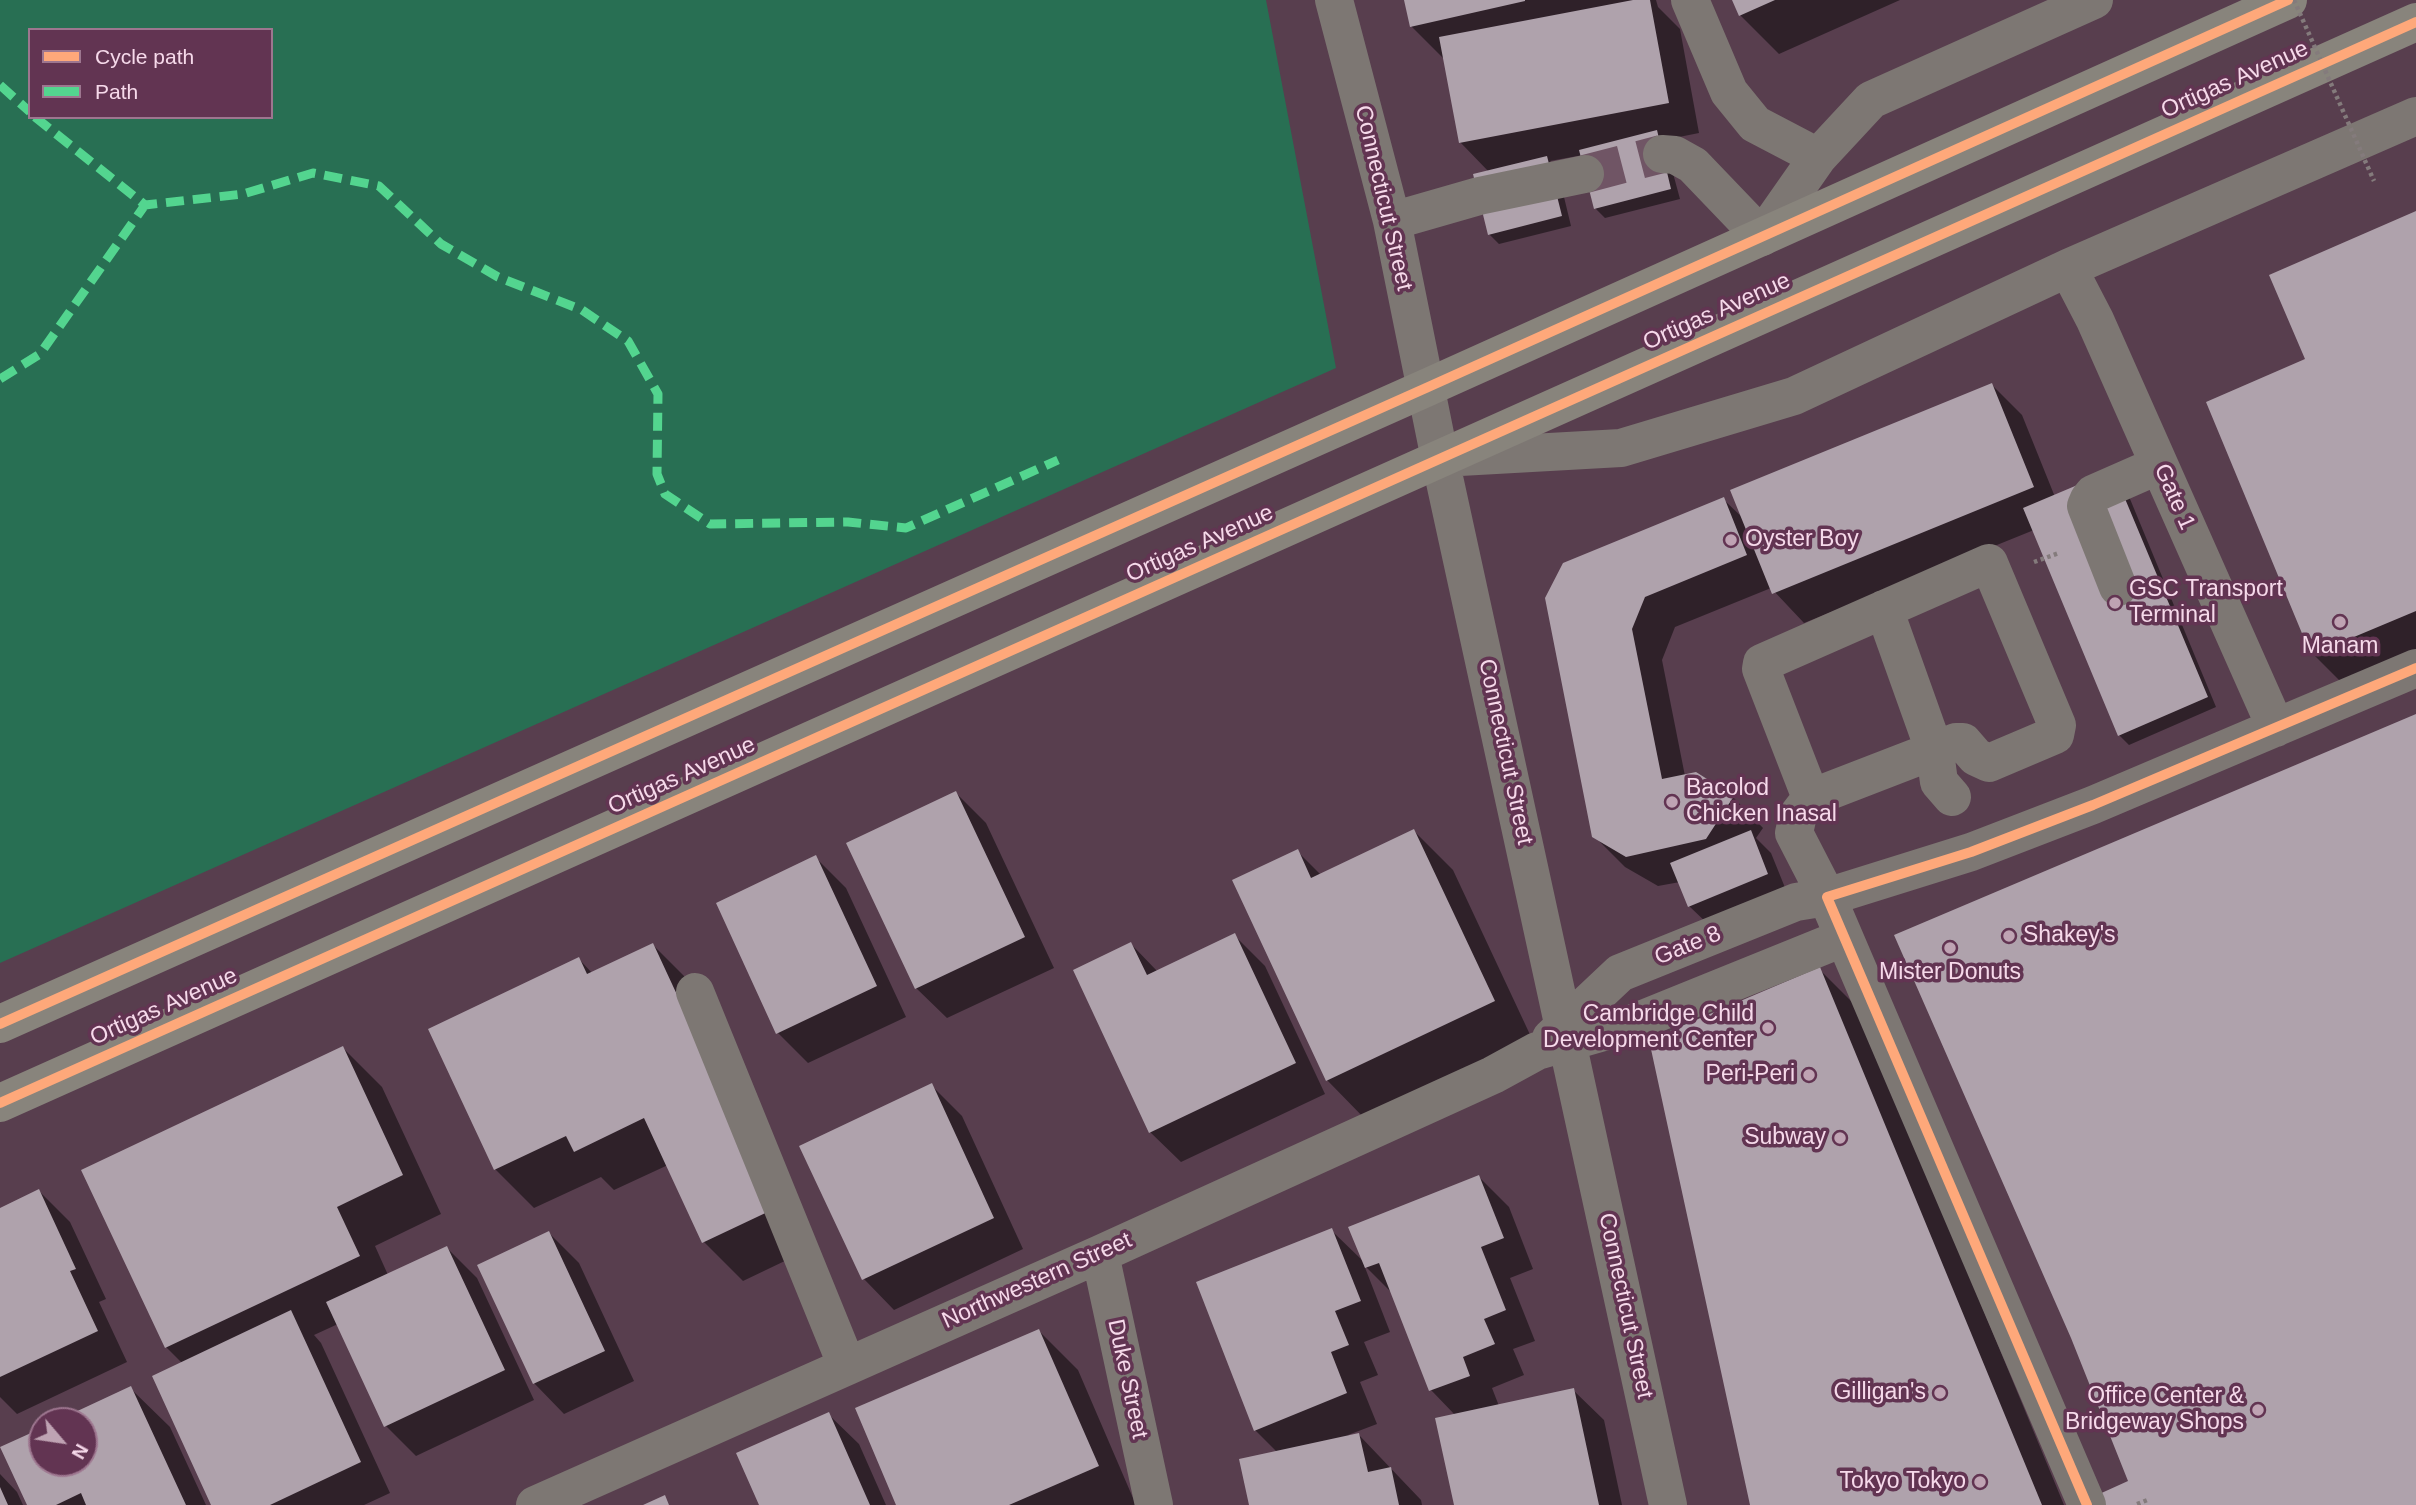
<!DOCTYPE html>
<style>
body{margin:0}
#map{position:relative;width:2416px;height:1505px;overflow:hidden;background:#583e4e;font-family:Helvetica,sans-serif}
canvas{display:block}
.legend{position:absolute;left:28px;top:28px;width:245px;height:91px;box-sizing:border-box;background:#623452;border:2px solid #9d768f;margin:0;padding:9px 12px;list-style:none;font-size:21px;color:#f6d9ea}
.legend li{display:flex;align-items:center;gap:14px;height:35px}
.legend b{width:35px;border:2px solid #9d768f}
.north{position:absolute;left:28px;top:1407px;width:70px;height:70px;box-sizing:border-box;background:#623452;border:2px solid #9d768f;border-radius:50%;rotate:119deg;font-size:19px;font-weight:700;line-height:28px;text-align:center;color:#f6d9ea}
.north::after{content:'';display:block;margin:auto;width:24px;height:32px;background:#bfa3b3;clip-path:polygon(50% 0,100% 100%,50% 72%,0 100%)}
</style>
<div id="map">
<canvas width="2416" height="1505"></canvas>
<ul class="legend">
<li><b style="height:9px;background:#fea87a"></b>Cycle path</li>
<li><b style="height:9px;background:#53d58f"></b>Path</li>
</ul>
<div class="north">N</div>
</div>
<script>
const ctx = document.querySelector('canvas').getContext('2d');
ctx.lineJoin = 'round';
function paint(path, color) { ctx.fillStyle = color; ctx.fill(path, 'evenodd'); }
const poly = rows => new Path2D(rows.map(r => 'M' + r).join(''));
function trace(path, color, width, dash) { ctx.strokeStyle = color; ctx.lineWidth = width; ctx.lineCap = dash ? 'butt' : 'round'; ctx.setLineDash(dash || []); ctx.stroke(path); }
function label(font, color, halo, rows, align = 'center') {
  ctx.font = font + ' Helvetica,sans-serif'; ctx.lineWidth = 7; ctx.setLineDash([]); ctx.textBaseline = 'middle'; ctx.strokeStyle = halo; ctx.fillStyle = color; for (const [text, x, y, turn = 0] of rows) {
    ctx.save(); ctx.translate(x, y); ctx.rotate((+turn || 0) * Math.PI / 180); ctx.textAlign = isNaN(turn) ? turn : align; if (halo) ctx.strokeText(text, 0, 0); ctx.fillText(text, 0, 0); ctx.restore();
  }
}
paint(poly([
 [0,0,1266,0,1336,368,0,963],
 [30,30,271,30,271,117,30,117]
]), '#286f53');
paint(poly([
 [1406,0,1656,0,1658,7,1680,29,1699,133,1664,140,1680,199,1605,218,1595,208,1583,155,1550,161,1557,168,1571,226,1499,244,1489,234,1489,172,1460,142,1445,60,1412,27],
 [1734,0,1900,0,1779,54,1740,15],
 [2416,212,2416,654,2343,684,2313,654,2308,360],
 [1992,385,2022,415,2055,497,2123,482,2216,707,2129,745,2119,735,2034,530,1804,623,1771,588,1675,627,1662,660,1685,776,1733,797,1763,828,1756,838,1771,853,1788,895,1710,926,1689,906,1680,882,1658,886,1625,867,1594,836,1547,598,1723,499,1744,519],
 [956,793,986,823,1054,968,947,1018,916,988],
 [1414,831,1453,870,1533,1041,1366,1120,1327,1080,1297,851,1321,875],
 [816,858,846,888,906,1017,808,1063,778,1033],
 [1234,935,1265,966,1325,1094,1181,1162,1150,1132,1131,944,1158,972],
 [653,945,692,984,814,1247,743,1281,704,1242,668,1165,614,1190,601,1177,534,1208,495,1169,579,959,592,973],
 [1819,969,1859,1009,2064,1505,1752,1505],
 [343,1048,382,1087,441,1214,375,1246,388,1275,447,1248,477,1278,534,1400,416,1456,386,1426,338,1324,314,1335,321,1343,390,1493,364,1505,213,1505,182,1363,166,1347],
 [931,1085,962,1116,1023,1249,894,1310,864,1279,802,1147],
 [1479,1177,1509,1207,1533,1269,1510,1278,1535,1341,1513,1349,1524,1375,1492,1388,1499,1406,1573,1390,1604,1420,1622,1505,1455,1505,1456,1416,1431,1390,1393,1294,1364,1265,1390,1332,1364,1342,1378,1375,1360,1382,1377,1424,1348,1435,1359,1435,1421,1500,1422,1505,1250,1505,1278,1453,1255,1430,1331,1230,1364,1262],
 [39,1191,70,1222,106,1299,99,1302,127,1362,17,1414,0,1397,0,1210],
 [549,1233,579,1263,634,1381,564,1414,534,1383],
 [1039,1331,1078,1370,1136,1505,898,1505],
 [130,1388,170,1427,206,1505,29,1505,42,1430,42,1463,84,1463,84,1421,60,1421],
 [828,1414,859,1444,886,1505,761,1505],
 [0,1474,17,1492,23,1505,0,1505]
]), '#0007');
paint(poly([
 [1404,0,1525,0,1525,1,1410,27],
 [1633,0,1650,0,1669,103,1459,143,1439,37],
 [1732,0,1775,0,1739,16],
 [1657,130,1671,189,1594,209,1579,150],
 [1547,156,1562,216,1488,235,1473,174],
 [2416,211,2416,611,2311,655,2206,402,2305,359,2269,275],
 [1992,383,2034,487,1772,594,1730,490],
 [2113,470,2208,697,2118,736,2023,508],
 [1724,497,1747,555,1645,597,1632,629,1662,779,1696,772,1734,796,1706,839,1626,857,1592,837,1545,598,1563,563],
 [2416,714,2416,1505,2075,1505,2128,1481,2071,1338,1894,935],
 [956,791,1025,937,915,989,846,843],
 [1414,829,1495,1001,1326,1081,1232,880,1298,849,1311,878],
 [1751,830,1768,874,1688,907,1670,863],
 [816,855,877,986,776,1034,716,903],
 [1235,933,1296,1063,1149,1133,1073,970,1131,942,1147,975],
 [653,943,776,1208,702,1243,644,1118,574,1152,566,1136,494,1170,428,1029,579,957,587,974],
 [1820,967,1834,1001,2042,1505,1750,1505,1649,1040],
 [343,1046,403,1175,337,1207,360,1256,165,1348,81,1170],
 [932,1083,994,1218,862,1280,799,1146],
 [1479,1175,1504,1238,1481,1247,1506,1310,1484,1319,1495,1344,1463,1357,1470,1376,1429,1391,1379,1263,1365,1268,1348,1227],
 [39,1189,76,1269,70,1271,98,1331,0,1377,0,1208],
 [1332,1228,1361,1301,1335,1311,1349,1345,1331,1352,1347,1393,1254,1431,1196,1282],
 [549,1231,605,1351,533,1384,477,1265],
 [447,1246,505,1370,384,1427,326,1302],
 [291,1310,361,1462,270,1505,211,1505,152,1376],
 [1039,1329,1099,1466,1009,1505,896,1505,855,1408],
 [131,1386,186,1505,86,1505,81,1493,56,1505,27,1505,0,1447,42,1428,42,1463,84,1463,84,1421,56,1421],
 [1574,1388,1599,1505,1454,1505,1435,1418],
 [829,1412,870,1505,759,1505,736,1453],
 [1359,1433,1368,1472,1391,1467,1399,1505,1249,1505,1239,1459],
 [0,1487,8,1505,0,1505],
 [665,1495,669,1505,643,1505]
]), '#afa2ac');
trace(poly([
 [1585,174,1662,154]
]), '#705565', 38, [38, 19]);
trace(poly([
 [2034,562,2059,553],
 [2137,1504,2150,1499]
]), '#847b7c', 4.5, [3.5, 3.5]);
trace(poly([
 [1334,0,1392,221,1440,459,1668,1505],
 [1690,0,1729,92,1755,124,1818,157],
 [1662,154,1675,155,1693,165,1762,237,1818,157,1871,100,2094,0],
 [1392,221,1479,196,1585,174],
 [2068,268,2095,320,2276,728],
 [1442,458,1621,448,1794,396,2068,268,2416,116],
 [1989,563,2057,725,2055,735,1989,763,1976,757,1963,742,1956,742,1811,798,1761,669,1762,663,1989,563],
 [2118,587,2086,506,2089,499,2093,494,2159,465],
 [1884,609,1935,752,1939,782,1952,797],
 [1811,798,1798,815,1794,833,1827,897,2087,1505],
 [695,992,847,1366],
 [1551,1038,1620,973,1796,902,1827,897,1971,852,2093,805,2416,668],
 [1100,1254,1154,1505],
 [535,1505,1100,1254,1493,1075,1537,1051,1628,1025,1843,938]
]), '#7d7773', 38);
trace(poly([
 [0,1024,1426,388,2288,0],
 [0,1103,2416,22]
]), '#88847c', 38);
trace(poly([
 [2294,0,2374,181]
]), '#847b7c', 4.5, [3.5, 3.5]);
trace(poly([
 [0,85,30,112],
 [35,117,145,205,243,194,313,173,379,186,441,244,498,277,582,310,628,341,658,394,657,474,665,494,710,524,848,522,906,528,1058,460],
 [0,379,40,354,145,205]
]), '#53d58f', 9, [18, 9]);
trace(poly([
 [0,1024,1426,388,2288,0],
 [0,1103,2416,22],
 [2087,1505,1827,897,1971,852,2093,805,2416,668]
]), '#fea87a', 10);
for (const [x, y, r, color] of [
 [1731,540,7,"#bfa3b3"],
 [2115,603,7,"#bfa3b3"],
 [2340,622,7,"#bfa3b3"],
 [1672,802,7,"#bfa3b3"],
 [2009,936,7,"#bfa3b3"],
 [1950,948,7,"#bfa3b3"],
 [1768,1028,7,"#bfa3b3"],
 [1809,1075,7,"#bfa3b3"],
 [1840,1138,7,"#bfa3b3"],
 [1940,1393,7,"#bfa3b3"],
 [2258,1410,7,"#bfa3b3"],
 [1980,1482,7,"#bfa3b3"]
]) { const dot = new Path2D(); dot.arc(x, y, r, 0, 2 * Math.PI); ctx.fillStyle = color; ctx.fill(dot); trace(dot, '#623452', 2.5); }
label('23px', '#f6d9ea', '#623452', [
 ["Ortigas Avenue",2235,80,-24],
 ["Connecticut Street",1383,198,77],
 ["Ortigas Avenue",1717,312,-24],
 ["Gate 1",2174,497,66],
 ["Ortigas Avenue",1200,544,-24],
 ["Connecticut Street",1505,752,78],
 ["Ortigas Avenue",682,776,-24],
 ["Gate 8",1688,946,-22],
 ["Ortigas Avenue",164,1007,-24],
 ["Northwestern Street",1037,1281,-24],
 ["Connecticut Street",1625,1306,78],
 ["Duke Street",1127,1379,78]
]);
label('23px', '#f6d9ea', '#623452', [
 ["Oyster Boy",1745,540,"left"],
 ["GSC Transport",2129,590,"left"],
 ["Terminal",2129,616,"left"],
 ["Manam",2340,647,"center"],
 ["Bacolod",1686,789,"left"],
 ["Chicken Inasal",1686,815,"left"],
 ["Shakey's",2023,936,"left"],
 ["Mister Donuts",1950,973,"center"],
 ["Cambridge Child",1754,1015],
 ["Development Center",1754,1041],
 ["Peri-Peri",1795,1075],
 ["Subway",1826,1138],
 ["Gilligan's",1926,1393],
 ["Office Center &",2244,1397],
 ["Bridgeway Shops",2244,1423],
 ["Tokyo Tokyo",1966,1482]
], 'right');
</script>
